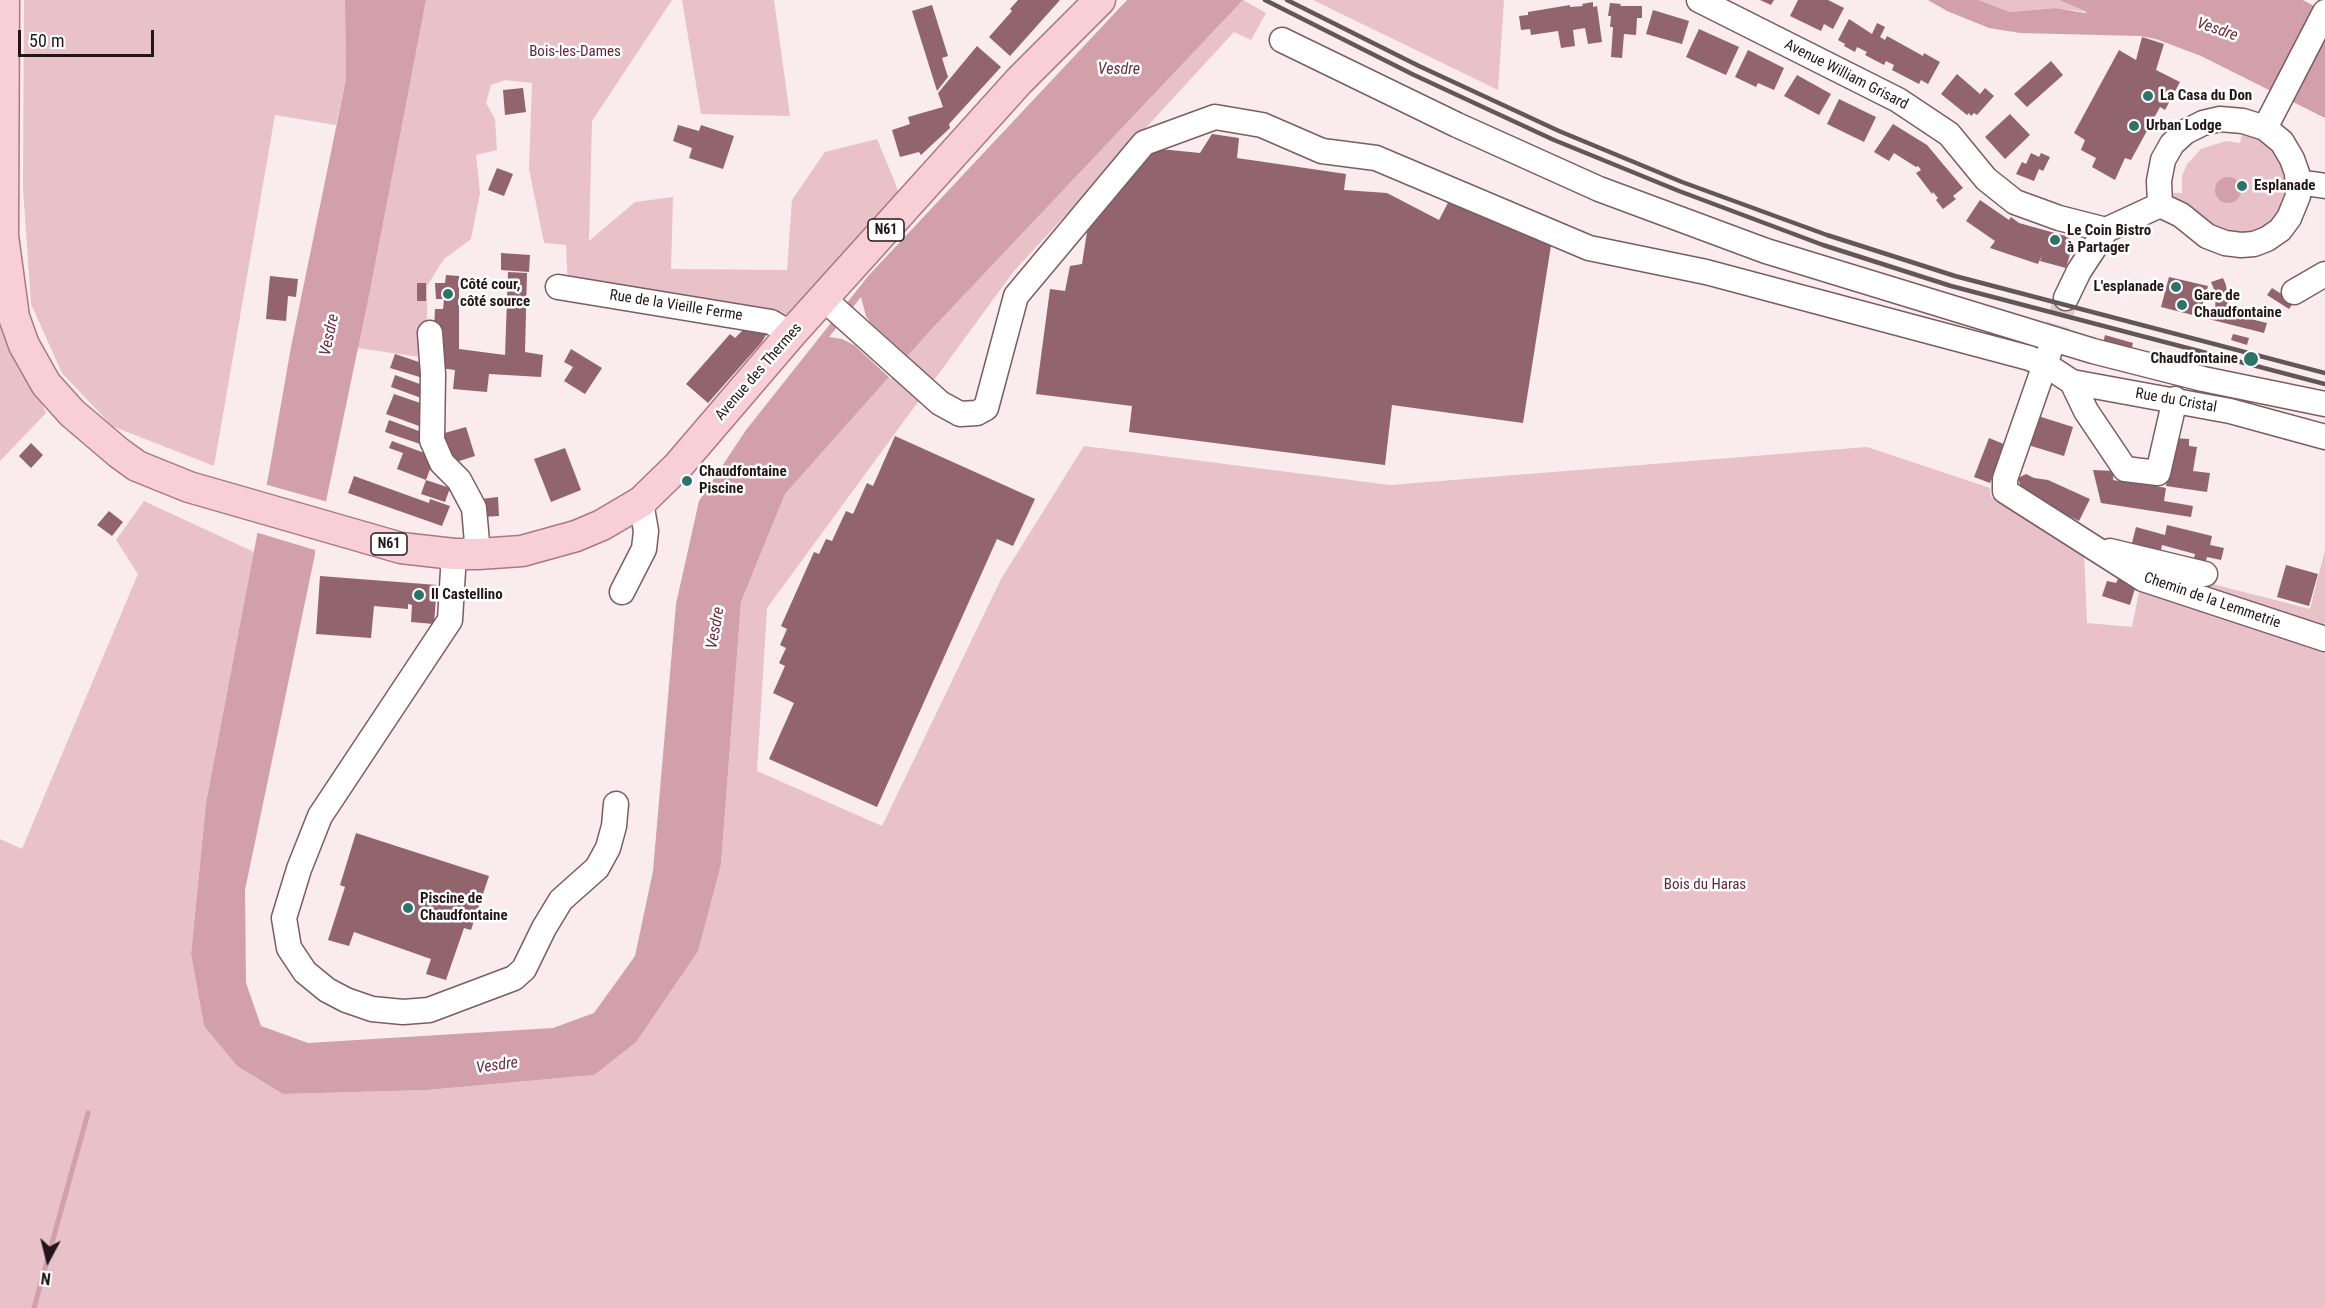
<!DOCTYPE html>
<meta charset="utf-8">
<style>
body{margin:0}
#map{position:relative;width:2325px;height:1308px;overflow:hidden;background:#faebed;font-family:"Roboto Condensed",sans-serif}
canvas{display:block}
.north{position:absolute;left:18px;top:1230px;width:60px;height:60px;-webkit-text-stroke:4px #fff;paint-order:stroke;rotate:187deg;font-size:16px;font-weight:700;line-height:24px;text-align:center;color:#231619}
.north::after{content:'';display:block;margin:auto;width:21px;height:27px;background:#231619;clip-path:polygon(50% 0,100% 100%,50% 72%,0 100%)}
.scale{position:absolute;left:18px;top:30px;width:136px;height:27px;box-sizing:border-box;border:3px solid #231619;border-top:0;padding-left:8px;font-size:18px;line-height:21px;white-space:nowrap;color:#231619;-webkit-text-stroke:4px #fff;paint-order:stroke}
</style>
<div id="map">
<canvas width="2325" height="1308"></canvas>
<div class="north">N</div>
<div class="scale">50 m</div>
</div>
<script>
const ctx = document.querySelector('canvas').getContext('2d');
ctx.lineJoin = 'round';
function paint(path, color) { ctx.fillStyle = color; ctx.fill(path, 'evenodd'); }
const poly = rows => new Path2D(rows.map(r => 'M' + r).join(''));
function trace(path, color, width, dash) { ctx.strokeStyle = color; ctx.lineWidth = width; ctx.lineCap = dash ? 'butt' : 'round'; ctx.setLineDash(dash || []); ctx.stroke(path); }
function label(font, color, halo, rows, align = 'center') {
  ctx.font = font + ' "Roboto Condensed",sans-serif'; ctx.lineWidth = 5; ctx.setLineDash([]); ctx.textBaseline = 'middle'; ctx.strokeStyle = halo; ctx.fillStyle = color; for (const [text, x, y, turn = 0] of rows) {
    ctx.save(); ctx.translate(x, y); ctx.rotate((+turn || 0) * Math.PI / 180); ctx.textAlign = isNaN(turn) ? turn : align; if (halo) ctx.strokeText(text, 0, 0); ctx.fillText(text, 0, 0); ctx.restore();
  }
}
paint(poly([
 [24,0,345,0,346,79,336,125,275,115,214,466,112,426,62,373,31,304,23,188],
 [426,0,672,0,592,121,589,241,635,202,673,197,671,269,787,270,792,200,825,152,877,139,900,195,780,326,568,288,566,245,544,243,529,169,532,83,505,80,491,85,486,103,495,119,497,150,476,155,480,193,471,239,444,259,427,286,427,358,357,348],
 [682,0,774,0,790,116,701,114],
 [1243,0,1266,13,1251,40,1234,32,1014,271,767,608,757,771,882,826,1001,579,1084,446,1390,485,1867,447,1990,488,1991,497,2084,552,2087,623,2132,627,2140,587,2325,643,2325,1308,0,1308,0,839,22,849,138,574,116,540,144,501,254,552,206,803,191,954,204,1026,237,1066,283,1094,427,1090,594,1075,721,864,741,602,785,494,929,332],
 [1313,0,1504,0,1498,90],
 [1979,0,2059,0,2087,12,2056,8,2010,12],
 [2244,126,2280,148,2294,191,2265,234,2228,239,2175,202,2168,193,2182,193,2182,176,2187,164,2201,149,2226,141,2240,143],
 [0,314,46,413,0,461],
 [2325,550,2325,625,2152,576,2154,569,2310,609]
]), '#e8c1c9');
paint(poly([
 [345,0,426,0,369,295,245,890,246,983,261,1026,308,1043,553,1028,594,1013,635,956,653,871,676,604,699,501,746,430,869,275,1127,0,1243,0,929,332,785,494,741,602,721,864,698,951,636,1042,594,1075,427,1090,283,1094,237,1066,204,1026,191,954,206,803,270,467,291,347,346,79],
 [1928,0,1979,0,2010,12,2056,8,2085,13,2087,12,2059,0,2303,0,2325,12,2325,118,2201,56,2156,39,2140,36,2020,33,1989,28,1947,11],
 '2215 190a13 13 0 1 1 26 0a13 13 0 1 1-26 0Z'
]), '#d1a0aa');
paint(poly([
 [861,297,866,316,870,322,910,358,891,379,854,345,842,339,829,337],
 [264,484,328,502,316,559,315,550,255,532]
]), '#faebed');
trace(poly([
 [34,1308,88,1113]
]), '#d1a0aa', 5);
paint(poly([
 [1018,0,1060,0,1010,56,989,37,1012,11,1010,9],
 [1760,0,1774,0,1771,5],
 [1798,0,1828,0,1844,8,1833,29,1824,24,1821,31,1790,16],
 [1593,2,1593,7,1597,6,1602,42,1588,44,1585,28,1573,30,1575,46,1561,48,1558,31,1531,35,1530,29,1521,30,1519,16,1528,15,1528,12,1570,5,1570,7,1583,6,1582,4],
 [1610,3,1621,4,1620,6,1642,6,1642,18,1637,18,1636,35,1624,34,1622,58,1611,57,1613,27,1610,27,1611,16,1608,16],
 [932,5,948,56,942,58,948,77,937,91,912,11],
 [1653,10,1689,21,1682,44,1646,34],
 [1849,19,1872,34,1877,23,1885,27,1880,37,1885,40,1887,36,1923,56,1924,53,1940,62,1928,84,1921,80,1919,84,1892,70,1894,65,1886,61,1884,65,1865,55,1867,52,1857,47,1855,52,1844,46,1845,44,1838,40],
 [1699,29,1739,47,1726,75,1686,57],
 [2142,37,2164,44,2156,70,2180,82,2165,110,2160,107,2131,160,2125,158,2115,180,2092,167,2096,158,2081,150,2085,140,2074,133,2119,50,2136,60],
 [977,46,1001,67,949,124,950,128,921,155,919,152,900,157,892,130,910,124,908,117,943,107,938,93],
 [1748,50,1784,68,1774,90,1758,83,1756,87,1735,77],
 [2051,61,2063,75,2027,107,2014,94],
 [1957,74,1980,94,1985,88,1994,96,1977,115,1974,113,1971,116,1969,113,1967,115,1941,94],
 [1797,75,1831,94,1819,115,1784,96],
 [523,88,526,112,505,115,503,90],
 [1839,99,1876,117,1864,142,1827,124],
 [2010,114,2030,135,2005,159,1985,137],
 [1893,124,1927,145,1963,188,1953,196,1956,199,1943,209,1936,200,1938,198,1933,192,1932,194,1916,173,1921,170,1918,166,1916,167,1894,153,1889,161,1874,152],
 [678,125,699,131,701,125,734,136,723,169,689,158,692,148,673,141],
 [1212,134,1239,138,1237,158,1346,174,1344,190,1387,193,1439,220,1451,197,1552,239,1523,423,1392,405,1385,465,1129,432,1132,406,1036,394,1050,289,1065,291,1070,266,1082,264,1087,232,1150,148,1200,153],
 [2031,153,2039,157,2041,153,2050,157,2043,171,2039,169,2034,181,2016,174,2022,162,2026,164],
 [497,168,513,174,504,196,488,190],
 [1980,200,2009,220,2011,217,2019,223,2069,237,2073,244,2066,268,2040,261,2042,255,2038,264,1990,248,1995,241,1966,221],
 [501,253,530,255,529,272,501,270],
 [508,272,527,273,525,352,543,355,541,377,489,374,487,392,453,389,455,370,440,368,434,331,435,309,443,309,444,299,436,299,435,283,445,283,446,275,459,276,459,349,505,355],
 [270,276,298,279,296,297,288,296,286,321,266,319],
 [2169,277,2208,286,2202,307,2215,310,2216,294,2211,282,2223,278,2226,285,2228,299,2226,313,2267,323,2264,333,2161,307],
 [417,283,426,283,426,301,417,301],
 [2272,288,2294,302,2289,309,2267,295],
 [745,328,750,332,754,328,768,332,761,343,708,403,686,384,730,334,735,338],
 [2233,334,2249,338,2247,345,2231,340],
 [2105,335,2133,343,2130,355,2102,347],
 [571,349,602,368,585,394,564,381,573,367,564,362],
 [395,354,428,365,423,378,390,368],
 [395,375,428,387,424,399,391,387],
 [394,394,429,406,422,427,386,414],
 [2038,416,2073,427,2064,456,2028,445],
 [389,420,427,434,423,445,385,432],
 [466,427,475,456,450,464,441,434],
 [895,436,1035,499,1013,546,997,539,877,807,769,759,794,703,773,693,785,666,779,663,786,648,780,645,787,629,781,626,814,552,819,554,826,539,832,541,846,511,853,514,867,483,873,486],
 [1989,438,2006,445,1990,483,1974,477],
 [2173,438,2189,439,2189,446,2197,447,2193,471,2210,473,2207,492,2166,486],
 [392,441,430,455,428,462,432,464,426,480,397,469,403,453,389,448],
 [31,443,43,455,31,468,19,456],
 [565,448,581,490,551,502,534,459],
 [2093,470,2114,471,2113,480,2126,482,2126,480,2166,488,2164,501,2193,506,2191,517,2101,503],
 [2026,474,2034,478,2048,480,2090,499,2079,521,2038,501,2022,491,2018,478],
 [354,476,429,503,430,499,450,506,442,526,348,493],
 [426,480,450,488,445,502,421,494],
 [498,497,499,516,482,517,481,499],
 [109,511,123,522,112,536,97,525],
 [2167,525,2212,536,2210,545,2224,548,2221,560,2207,557,2204,568,2192,565,2195,554,2162,545,2160,555,2131,547,2136,527,2165,535],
 [2286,565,2318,574,2309,606,2277,597],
 [320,576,437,585,434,624,411,622,412,605,408,604,408,609,374,606,371,638,316,634],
 [2118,579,2136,585,2130,605,2102,596,2107,581,2116,583],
 [356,833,489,876,471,930,464,928,446,980,426,974,431,959,354,932,349,946,328,940,345,887,340,885]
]), '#91646e');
trace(poly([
 [2051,348,2066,298]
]), '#dacbcd', 24, [24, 12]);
const minor = poly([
 [1699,0,1898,100,1949,134,1986,179,2015,202,2059,218,2106,230],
 [1282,40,1457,125,1599,189,1766,251,2093,351,2203,379,2325,404],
 [2265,128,2325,12],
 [2298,182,2325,186],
 [2106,230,2160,205,2181,215,2207,236,2225,243,2241,245,2254,244,2267,239,2280,230,2289,218,2298,196,2297,173,2292,159,2282,142,2265,128,2243,121,2220,119,2203,123,2185,132,2172,144,2163,160,2159,181,2160,205],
 [558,287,771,322,791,334],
 [2294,292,2325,274],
 [2066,298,2079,271,2106,230],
 [824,299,940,403,960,414,977,413,986,408,1016,296,1144,143,1215,117,1262,125,1322,151,1376,158,1589,248,1706,272,2029,358,2046,365,2072,382,2230,411,2325,437],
 [430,333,433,374,432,440,442,463,459,480,474,508,478,554],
 [2050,350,2005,479,2005,491,2143,579,2325,639],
 [2072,382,2086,411,2125,469,2158,473,2175,399],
 [2110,551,2205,574],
 [454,554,450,620,320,816,299,869,284,918,289,948,305,972,327,990,346,1000,372,1009,403,1012,429,1010,514,978,524,969,544,928,561,900,597,868,608,848,614,826,616,804],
 [622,592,644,549,646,531,641,502]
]);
const major = poly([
 [4,0,3,236,14,317,24,345,46,384,72,413,119,453,137,466,189,487,401,548,454,554,478,554,522,551,576,536,602,525,641,502,678,466,791,334,1019,81,1100,0]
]);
trace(minor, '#7c5c63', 27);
trace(major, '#aa7883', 33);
trace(minor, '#fff', 24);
trace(major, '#f8ced7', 30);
trace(poly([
 [1265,0,1414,75,1554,140,1679,191,1823,245,1951,286,2325,384],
 [1287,0,1419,66,1559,131,1682,182,1827,235,1955,276,2325,373]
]), '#635659', 4.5);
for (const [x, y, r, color] of [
 [2148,96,6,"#2b736b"],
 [2134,126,6,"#2b736b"],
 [2242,186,6,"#2b736b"],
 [2055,240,6,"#2b736b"],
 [2176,287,6,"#2b736b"],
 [448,294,6,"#2b736b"],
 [2182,305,6,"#2b736b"],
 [2251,359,8,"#2b736b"],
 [687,481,6,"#2b736b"],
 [419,595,6,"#2b736b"],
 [408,908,6,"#2b736b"]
]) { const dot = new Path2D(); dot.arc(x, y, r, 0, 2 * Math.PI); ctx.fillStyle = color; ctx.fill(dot); trace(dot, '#fff', 2); }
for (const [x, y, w] of [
 [886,230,36],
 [389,544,36]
]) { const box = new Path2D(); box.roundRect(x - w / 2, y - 11, w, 22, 4.5); ctx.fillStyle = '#fff'; ctx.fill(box); trace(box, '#231619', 1.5); }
label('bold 14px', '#231619', null, [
 ["N61",886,230],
 ["N61",389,544]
]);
label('15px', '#632638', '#fff', [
 ["Bois-les-Dames",575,52],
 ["Bois du Haras",1705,885]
]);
label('15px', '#231619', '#fff', [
 ["Avenue William Grisard",1846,75,27],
 ["Rue de la Vieille Ferme",676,306,9],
 ["Avenue des Thermes",759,372,-49],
 ["Rue du Cristal",2176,401,10],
 ["Chemin de la Lemmetrie",2212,601,19]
]);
label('bold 15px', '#231619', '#fff', [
 ["La Casa du Don",2160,96],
 ["Urban Lodge",2146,126],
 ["Esplanade",2254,186],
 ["Le Coin Bistro",2067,231],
 ["à Partager",2067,248],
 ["Côté cour,",460,285],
 ["côté source",460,302],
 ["L'esplanade",2164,287,"right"],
 ["Gare de",2194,296],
 ["Chaudfontaine",2194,313],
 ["Chaudfontaine",2238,359,"right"],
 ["Chaudfontaine",699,472],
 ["Piscine",699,489],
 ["Il Castellino",431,595],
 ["Piscine de",420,899],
 ["Chaudfontaine",420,916]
], 'left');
label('italic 16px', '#6a2d3e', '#fff', [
 ["Vesdre",2217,30,19],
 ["Vesdre",1119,70],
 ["Vesdre",330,335,-78],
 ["Vesdre",716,628,-80],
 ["Vesdre",497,1066,-8]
]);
</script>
